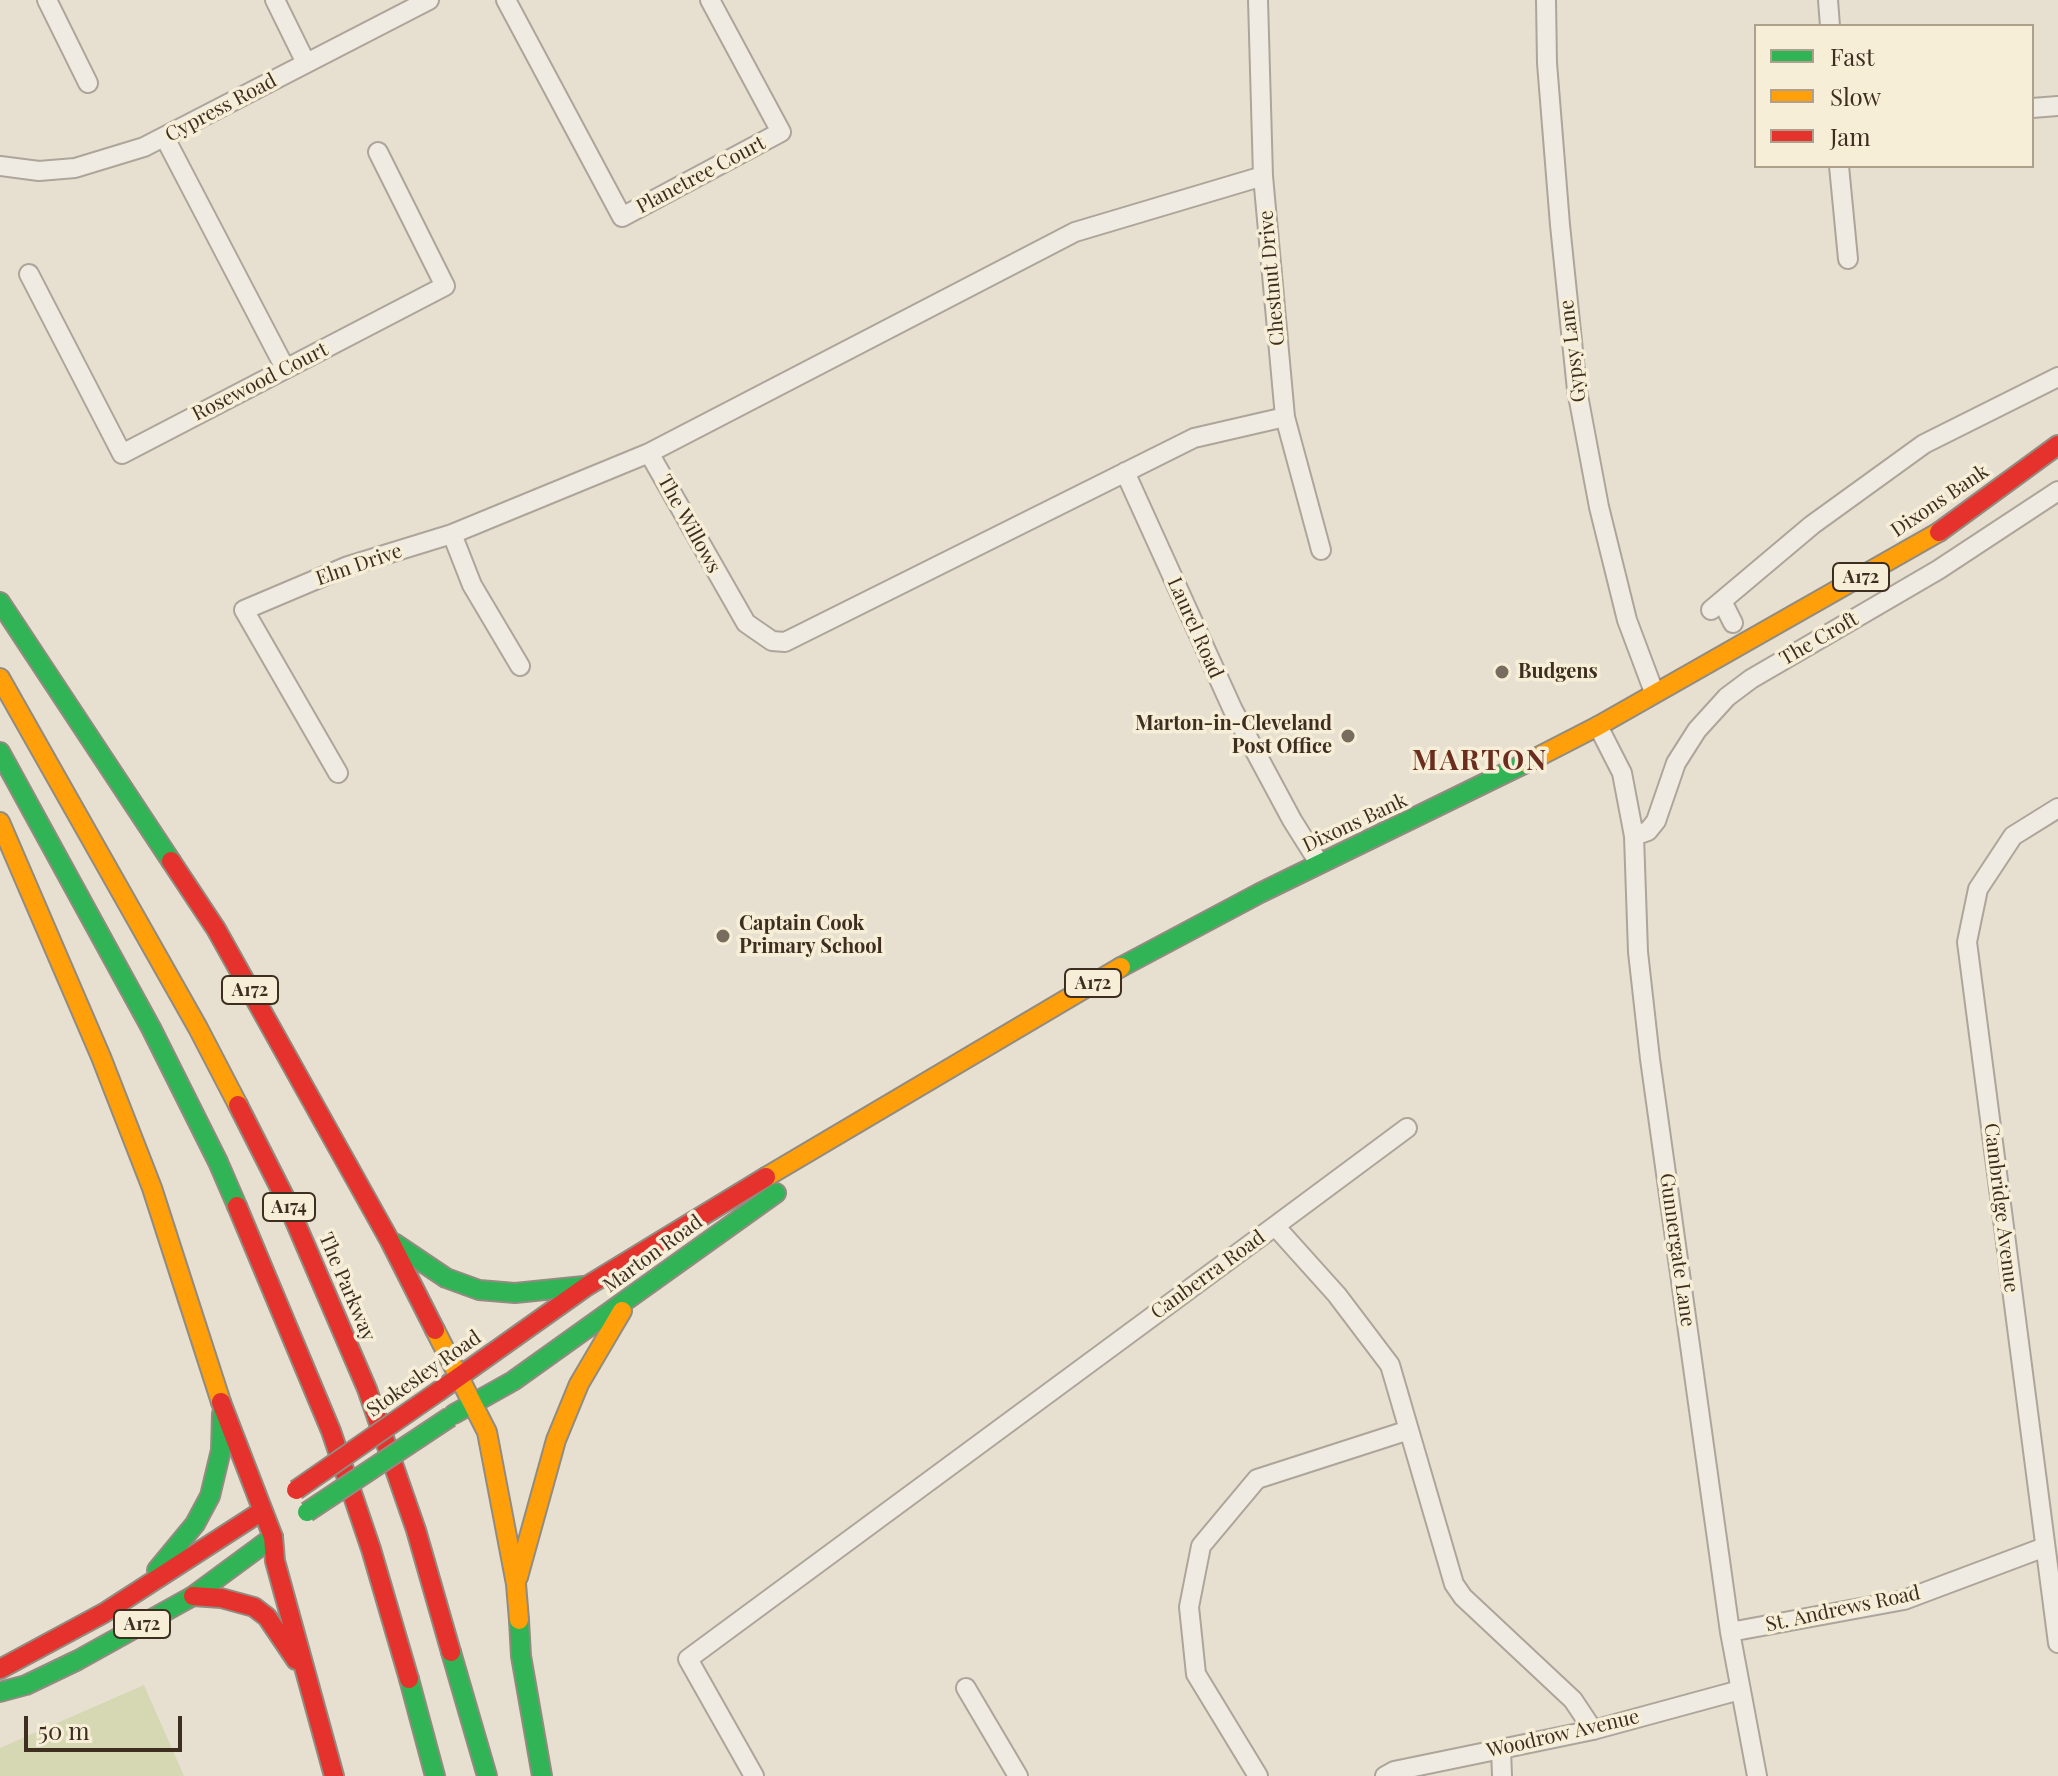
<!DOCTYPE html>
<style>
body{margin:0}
#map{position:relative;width:2058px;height:1776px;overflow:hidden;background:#e7e0d1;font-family:"Playfair Display",serif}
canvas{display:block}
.legend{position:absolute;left:1754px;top:24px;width:280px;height:144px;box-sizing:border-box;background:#f7eed8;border:2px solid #ada18e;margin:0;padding:10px 14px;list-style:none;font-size:24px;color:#3d2e20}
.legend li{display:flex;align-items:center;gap:16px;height:40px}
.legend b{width:40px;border:2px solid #ada18e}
.scale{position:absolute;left:24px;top:1716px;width:158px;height:36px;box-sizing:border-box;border:4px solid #3d2e20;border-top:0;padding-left:10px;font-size:24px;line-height:28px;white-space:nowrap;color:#3d2e20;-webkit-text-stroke:6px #f7eed8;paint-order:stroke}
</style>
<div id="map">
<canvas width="2058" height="1776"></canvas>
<ul class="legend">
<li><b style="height:10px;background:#30b455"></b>Fast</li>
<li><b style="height:10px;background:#ff9f0a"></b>Slow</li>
<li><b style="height:10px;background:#e5322d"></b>Jam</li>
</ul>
<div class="scale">50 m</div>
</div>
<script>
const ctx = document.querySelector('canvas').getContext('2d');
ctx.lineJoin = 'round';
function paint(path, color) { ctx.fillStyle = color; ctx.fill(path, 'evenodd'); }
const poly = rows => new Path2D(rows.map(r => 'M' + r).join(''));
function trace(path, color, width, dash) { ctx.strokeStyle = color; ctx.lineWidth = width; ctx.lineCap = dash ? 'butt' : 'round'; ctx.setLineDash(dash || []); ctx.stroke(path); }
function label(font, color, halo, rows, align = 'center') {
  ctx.font = font + ' "Playfair Display",serif'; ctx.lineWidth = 7; ctx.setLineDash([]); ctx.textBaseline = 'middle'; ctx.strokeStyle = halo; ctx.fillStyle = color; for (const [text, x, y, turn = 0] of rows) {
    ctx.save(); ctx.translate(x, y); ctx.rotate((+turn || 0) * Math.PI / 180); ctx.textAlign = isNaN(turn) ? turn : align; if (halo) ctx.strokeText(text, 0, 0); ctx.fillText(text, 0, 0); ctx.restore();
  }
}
paint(poly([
 [144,1685,184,1776,0,1776,0,1748]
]), '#d6d7b3');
const street = poly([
 [47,0,88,83],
 [275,0,306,63],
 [506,0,622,217,781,132,710,0],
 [1258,0,1263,176,1285,417,1321,550],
 [1546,0,1547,63,1560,225,1577,390,1599,507,1627,620,1654,692],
 [1828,0,1830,26],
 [2032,108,2058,106],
 [165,138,285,368],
 [0,166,39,171,75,168,144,147,429,0],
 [1839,166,1848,259],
 [1263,176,1075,232,649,453,746,623,772,641,785,642,1194,438,1285,417],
 [29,274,122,454,445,286,378,152],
 [1125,472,1233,710,1292,820,1319,863],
 [452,534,472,585,520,666],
 [1722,601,1733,623],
 [1711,610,1812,525,1924,444,2058,377],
 [1598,726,1622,773,1634,836,1638,952,1650,1059,1730,1632,1757,1776],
 [338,773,244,610,348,566,452,534,649,453],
 [2058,808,2013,836,1978,889,1967,942,2058,1643],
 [1634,836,1648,831,1656,821,1676,763,1697,730,1727,697,1751,679,1938,570,2058,491],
 [1275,1226,1407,1128],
 [1730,1632,1904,1600,2045,1547],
 [966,1688,1018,1776],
 [1501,1749,1502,1776],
 [754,1776,688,1659,1275,1226,1337,1295,1390,1365,1454,1584,1463,1597,1573,1700,1593,1730],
 [1258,1776,1196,1674,1189,1607,1201,1546,1257,1479,1409,1430],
 [1385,1776,1394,1771,1593,1730,1740,1690]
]);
const fast = poly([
 [0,602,171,861],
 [0,752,151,1028,218,1162,237,1206],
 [1121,967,1260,893,1526,763],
 [394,1243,446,1278,479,1290,515,1293,584,1286],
 [454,1414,513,1381,776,1193],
 [157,1570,195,1524,210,1496,221,1450,222,1414],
 [519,1620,521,1656,542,1776],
 [451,1652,487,1776],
 [409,1679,435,1776],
 [0,1692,26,1685,78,1660,193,1596,273,1537]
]);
const slow = poly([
 [0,678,198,1028,238,1105],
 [1526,763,1598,726,1939,532],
 [0,822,101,1057,152,1188,221,1402],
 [766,1177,1121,967],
 [435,1330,487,1432,516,1584,519,1620],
 [518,1577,556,1440,579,1384,622,1311]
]);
const jam = poly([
 [1939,532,2058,445],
 [171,861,216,929,390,1241,435,1330],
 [238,1105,285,1198,367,1389,416,1530,451,1652],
 [237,1206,331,1431,371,1549,409,1679],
 [439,1391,587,1286,766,1177],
 [221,1402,273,1537,275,1561,334,1776],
 [193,1596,221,1598,254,1607,267,1617,296,1660],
 [0,1669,104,1613,262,1511]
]);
trace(street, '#ada599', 22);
trace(fast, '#928b80', 22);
trace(slow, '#928b80', 22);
trace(jam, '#928b80', 22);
trace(street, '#efebe3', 18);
trace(fast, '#30b455', 18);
trace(slow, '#ff9f0a', 18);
trace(jam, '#e5322d', 18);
const fastBridge = poly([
 [307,1512,450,1417]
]);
const jamBridge = poly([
 [296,1490,439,1391]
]);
trace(fastBridge, '#928b80', 22, []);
trace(jamBridge, '#928b80', 22, []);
trace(fastBridge, '#30b455', 18);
trace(jamBridge, '#e5322d', 18);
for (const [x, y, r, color] of [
 [1502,672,8,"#786c5e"],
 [1348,736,8,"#786c5e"],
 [723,936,8,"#786c5e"]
]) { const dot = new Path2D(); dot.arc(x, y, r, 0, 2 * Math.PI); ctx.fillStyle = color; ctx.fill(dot); trace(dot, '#f7eed8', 3); }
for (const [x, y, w] of [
 [1861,577,56],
 [1093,983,56],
 [250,990,56],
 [289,1207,52],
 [142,1624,56]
]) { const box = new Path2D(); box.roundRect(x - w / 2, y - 14, w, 28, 6); ctx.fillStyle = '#f7eed8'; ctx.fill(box); trace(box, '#3d2e20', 2); }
label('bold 18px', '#3d2e20', null, [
 ["A172",1861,577],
 ["A172",1093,983],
 ["A172",250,990],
 ["A174",289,1207],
 ["A172",142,1624]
]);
label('20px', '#3d2e20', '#f7eed8', [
 ["Cypress Road",221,108,-28],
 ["Planetree Court",701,175,-28],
 ["Chestnut Drive",1272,278,-95],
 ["Gypsy Lane",1573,351,-97],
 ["Rosewood Court",260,382,-27],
 ["Dixons Bank",1940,501,-34],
 ["The Willows",689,524,61],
 ["Elm Drive",359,565,-19],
 ["Laurel Road",1195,628,66],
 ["The Croft",1819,639,-30],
 ["Dixons Bank",1355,823,-25],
 ["Cambridge Avenue",2001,1208,83],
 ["Gunnergate Lane",1677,1250,82],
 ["Marton Road",653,1254,-36],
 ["Canberra Road",1208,1275,-36],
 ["The Parkway",347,1287,67],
 ["Stokesley Road",424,1374,-35],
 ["St. Andrews Road",1843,1609,-12],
 ["Woodrow Avenue",1563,1734,-13]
]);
label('bold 20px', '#3d2e20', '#f7eed8', [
 ["Budgens",1518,672],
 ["Marton-in-Cleveland",1332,724,"right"],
 ["Post Office",1332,747,"right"],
 ["Captain Cook",739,924],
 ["Primary School",739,947]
], 'left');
ctx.letterSpacing = '2px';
label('bold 28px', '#6b2e1e', '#f7eed8', [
 ["MARTON",1480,761]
]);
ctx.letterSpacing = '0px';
</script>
